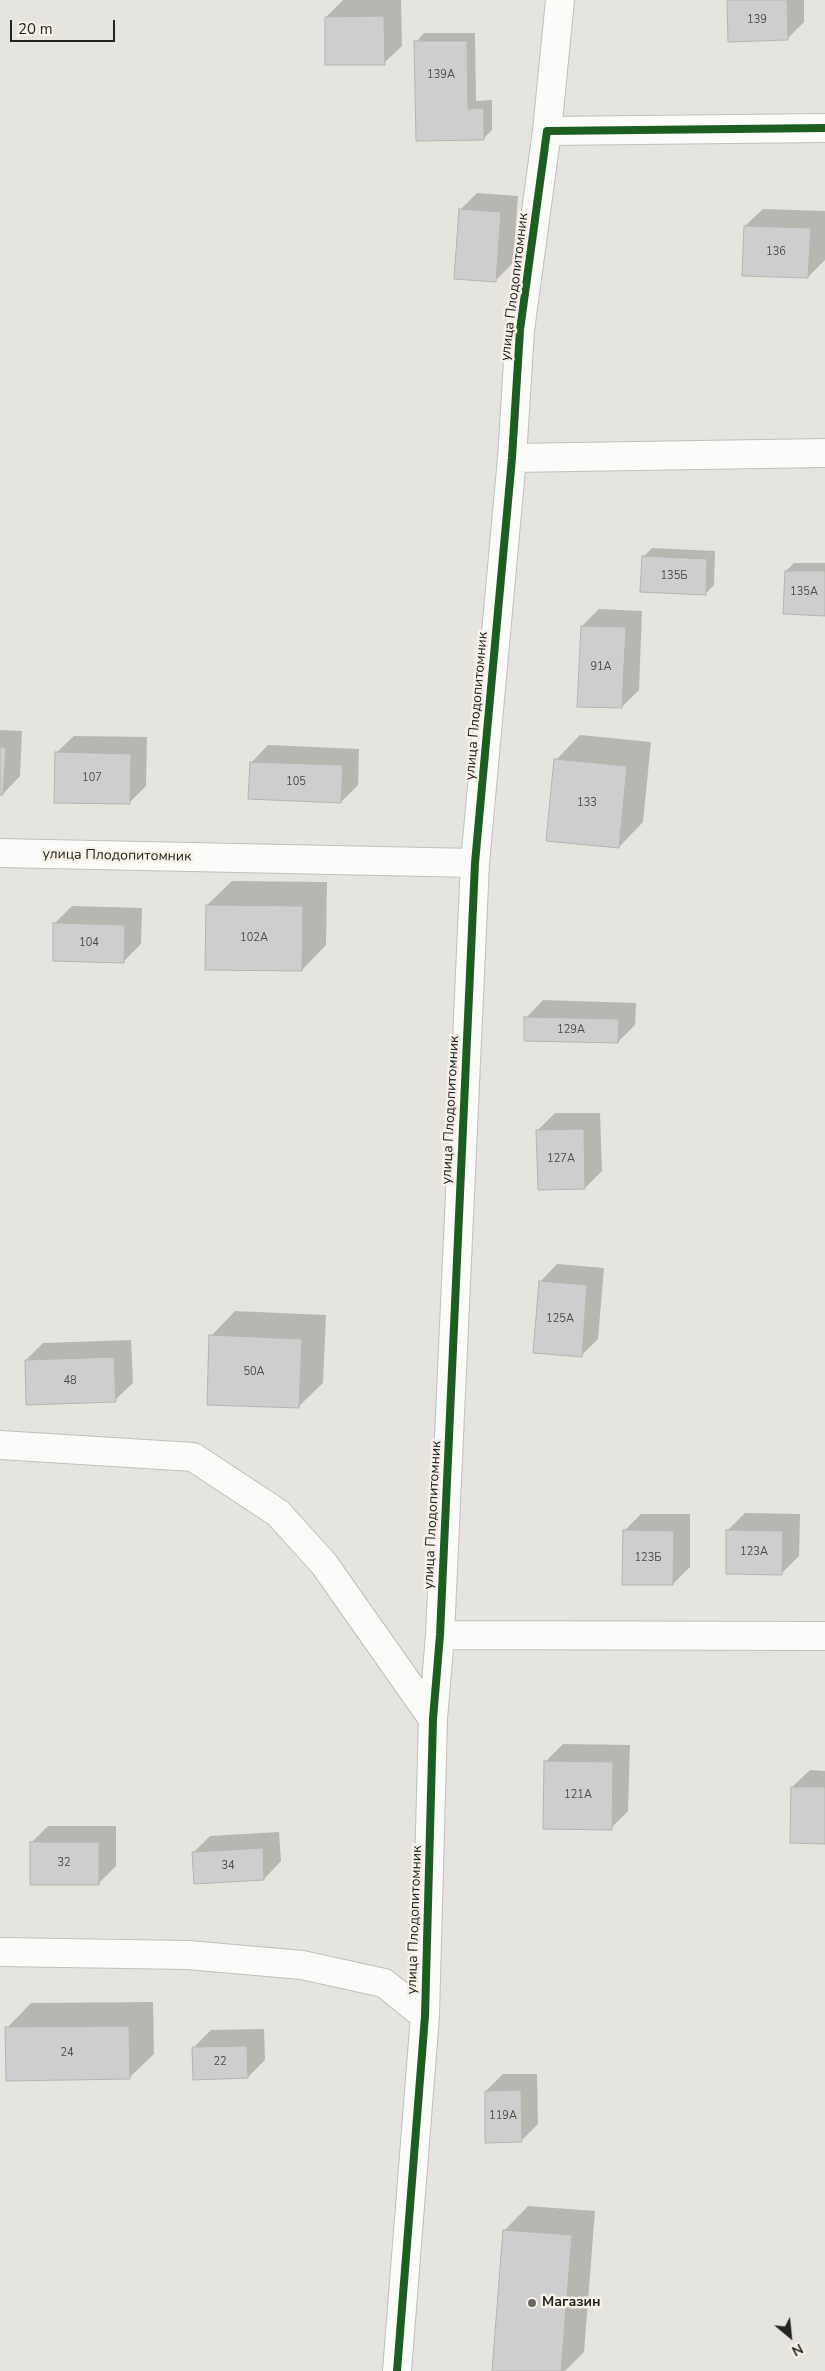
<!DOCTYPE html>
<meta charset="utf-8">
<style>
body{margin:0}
#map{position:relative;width:825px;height:2371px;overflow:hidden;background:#e6e4de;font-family:"Nunito Sans",sans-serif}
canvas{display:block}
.north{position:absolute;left:765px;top:2311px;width:50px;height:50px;-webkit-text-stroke:4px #f7f2e7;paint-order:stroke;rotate:152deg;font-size:14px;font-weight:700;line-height:20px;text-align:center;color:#25231f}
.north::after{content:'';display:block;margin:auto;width:18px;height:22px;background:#25231f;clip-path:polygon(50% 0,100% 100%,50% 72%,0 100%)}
.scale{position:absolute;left:10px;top:20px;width:105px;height:22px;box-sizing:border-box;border:2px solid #25231f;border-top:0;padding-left:6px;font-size:15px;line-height:18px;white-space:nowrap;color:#25231f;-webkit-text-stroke:4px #f7f2e7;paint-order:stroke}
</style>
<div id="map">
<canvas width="825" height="2371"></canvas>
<div class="north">N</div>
<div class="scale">20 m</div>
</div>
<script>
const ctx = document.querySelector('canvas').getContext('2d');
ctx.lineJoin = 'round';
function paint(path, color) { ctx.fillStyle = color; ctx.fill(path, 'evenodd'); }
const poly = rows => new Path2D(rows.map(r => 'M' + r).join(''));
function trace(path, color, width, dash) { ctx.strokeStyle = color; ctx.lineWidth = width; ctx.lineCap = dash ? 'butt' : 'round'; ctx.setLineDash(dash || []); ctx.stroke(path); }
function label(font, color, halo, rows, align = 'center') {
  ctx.font = font + ' "Nunito Sans",sans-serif'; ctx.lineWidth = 5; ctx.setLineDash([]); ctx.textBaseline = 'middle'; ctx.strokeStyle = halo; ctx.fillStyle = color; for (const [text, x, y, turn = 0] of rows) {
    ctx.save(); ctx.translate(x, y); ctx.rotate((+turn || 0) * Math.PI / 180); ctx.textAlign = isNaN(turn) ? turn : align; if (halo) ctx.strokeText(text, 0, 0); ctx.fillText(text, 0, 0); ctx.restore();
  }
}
paint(poly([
 [343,0,401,0,402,46,384,63,326,17],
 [728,0,804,0,804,22,787,39],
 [424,33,475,33,476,101,492,100,492,130,483,139,416,42],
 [477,193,518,196,513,263,496,280,460,210],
 [763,209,825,211,825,260,808,277,745,226],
 [652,548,715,551,714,585,705,594,643,557],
 [794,563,825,563,825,615,786,571],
 [599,609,642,611,639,690,622,707,582,626],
 [0,730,22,731,20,776,3,794,0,794],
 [580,735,651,742,643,822,619,847,556,760],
 [74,736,147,737,146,786,129,803,56,753],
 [268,745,359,749,358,785,341,802,251,763],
 [232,881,327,882,326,945,302,970,207,905],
 [72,906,142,908,141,944,124,961,55,923],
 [543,1000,636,1003,635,1025,618,1042,526,1018],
 [555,1113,600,1113,602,1171,585,1188,538,1130],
 [557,1264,604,1268,598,1339,581,1356,540,1282],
 [235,1311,326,1315,323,1383,298,1407,211,1336],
 [131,1340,133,1383,115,1400,26,1360,43,1343],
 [745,1513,800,1514,799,1556,782,1573,728,1530],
 [641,1514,690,1514,690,1567,673,1584,624,1531],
 [563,1744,630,1745,628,1811,611,1828,546,1761],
 [810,1770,825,1771,825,1843,792,1787],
 [48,1826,116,1826,116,1866,99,1883,31,1843],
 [279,1832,281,1861,264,1879,193,1853,210,1836],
 [153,2002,154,2054,129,2078,7,2028,31,2003],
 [264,2029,265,2060,248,2077,194,2047,211,2030],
 [503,2074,537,2074,538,2124,521,2141,486,2091],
 [528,2206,595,2211,584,2352,565,2371,493,2371,504,2231]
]), '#0003');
const building = poly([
 [727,0,787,0,788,40,728,42,727,0],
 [384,16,385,65,325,65,325,17,384,16],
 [414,41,467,41,468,109,484,108,484,140,416,141,414,41],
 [459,209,501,212,496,282,454,279,459,209],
 [744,226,811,228,808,278,742,276,744,226],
 [642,556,707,559,706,595,640,592,642,556],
 [785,571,825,571,825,616,783,614,785,571],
 [581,626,626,627,622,708,577,707,581,626],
 [0,747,6,748,3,795,0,795,0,747],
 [55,752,131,754,130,804,54,803,55,752],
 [554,759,627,766,619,848,546,841,554,759],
 [250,762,343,765,341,803,248,799,250,762],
 [206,905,303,906,302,971,205,970,206,905],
 [53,923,125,925,124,963,53,961,53,923],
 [524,1017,619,1019,618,1043,524,1041,524,1017],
 [584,1129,585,1189,538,1190,536,1130,584,1129],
 [539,1281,587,1285,582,1357,533,1353,539,1281],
 [209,1335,302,1339,299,1408,207,1405,209,1335],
 [114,1357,116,1402,26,1405,25,1360,114,1357],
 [623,1530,674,1531,673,1585,622,1585,623,1530],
 [726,1530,783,1531,782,1575,726,1574,726,1530],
 [544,1761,613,1762,612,1830,543,1829,544,1761],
 [791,1787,825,1787,825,1844,790,1843,791,1787],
 [30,1842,99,1842,99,1885,30,1885,30,1842],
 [263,1848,264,1880,194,1884,192,1852,263,1848],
 [129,2026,130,2079,6,2081,5,2027,129,2026],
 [247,2046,248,2078,193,2080,192,2047,247,2046],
 [521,2090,522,2142,485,2143,485,2091,521,2090],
 [503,2230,572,2235,561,2371,492,2371,503,2230]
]);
paint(building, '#cfcece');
trace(building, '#b5b4b3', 1);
const minor = poly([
 [547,131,560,0],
 [512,458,825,453],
 [0,853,475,863],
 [0,1445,193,1457,278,1513,324,1564,433,1719],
 [440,1635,825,1636],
 [0,1952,188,1955,302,1965,384,1983,425,2016],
 [397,2371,425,2016,433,1719,440,1635,475,863,512,458,520,330,547,131,825,128]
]);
trace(minor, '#c1bfbb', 30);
trace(minor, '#fbfbfa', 28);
trace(poly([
 [397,2371,425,2016,433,1719,440,1635,475,863,512,458,520,330,547,131,825,128]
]), '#1b5e20', 8);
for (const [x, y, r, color] of [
 [532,2303,5,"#696762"]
]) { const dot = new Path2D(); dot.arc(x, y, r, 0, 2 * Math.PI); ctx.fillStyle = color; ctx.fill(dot); trace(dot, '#f7f2e7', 2); }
label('11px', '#504e4b', null, [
 ["139",757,20],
 ["139А",441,75],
 ["136",776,252],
 ["135Б",674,576],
 ["135А",804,592],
 ["91А",601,667],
 ["107",92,778],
 ["105",296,782],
 ["133",587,803],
 ["102А",254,938],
 ["104",89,943],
 ["129А",571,1030],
 ["127А",561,1159],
 ["125А",560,1319],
 ["50А",254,1372],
 ["48",70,1381],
 ["123А",754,1552],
 ["123Б",648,1558],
 ["121А",578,1795],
 ["32",64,1863],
 ["34",228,1866],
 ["24",67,2053],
 ["22",220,2062],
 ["119А",503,2116]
]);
label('14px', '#25231f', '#f7f2e7', [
 ["улица Плодопитомник",515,287,-83],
 ["улица Плодопитомник",477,706,-85],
 ["улица Плодопитомник",117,856,1],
 ["улица Плодопитомник",451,1110,-87],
 ["улица Плодопитомник",433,1515,-87],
 ["улица Плодопитомник",415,1920,-88]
]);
label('bold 14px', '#25231f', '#f7f2e7', [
 ["Магазин",542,2303]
], 'left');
</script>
